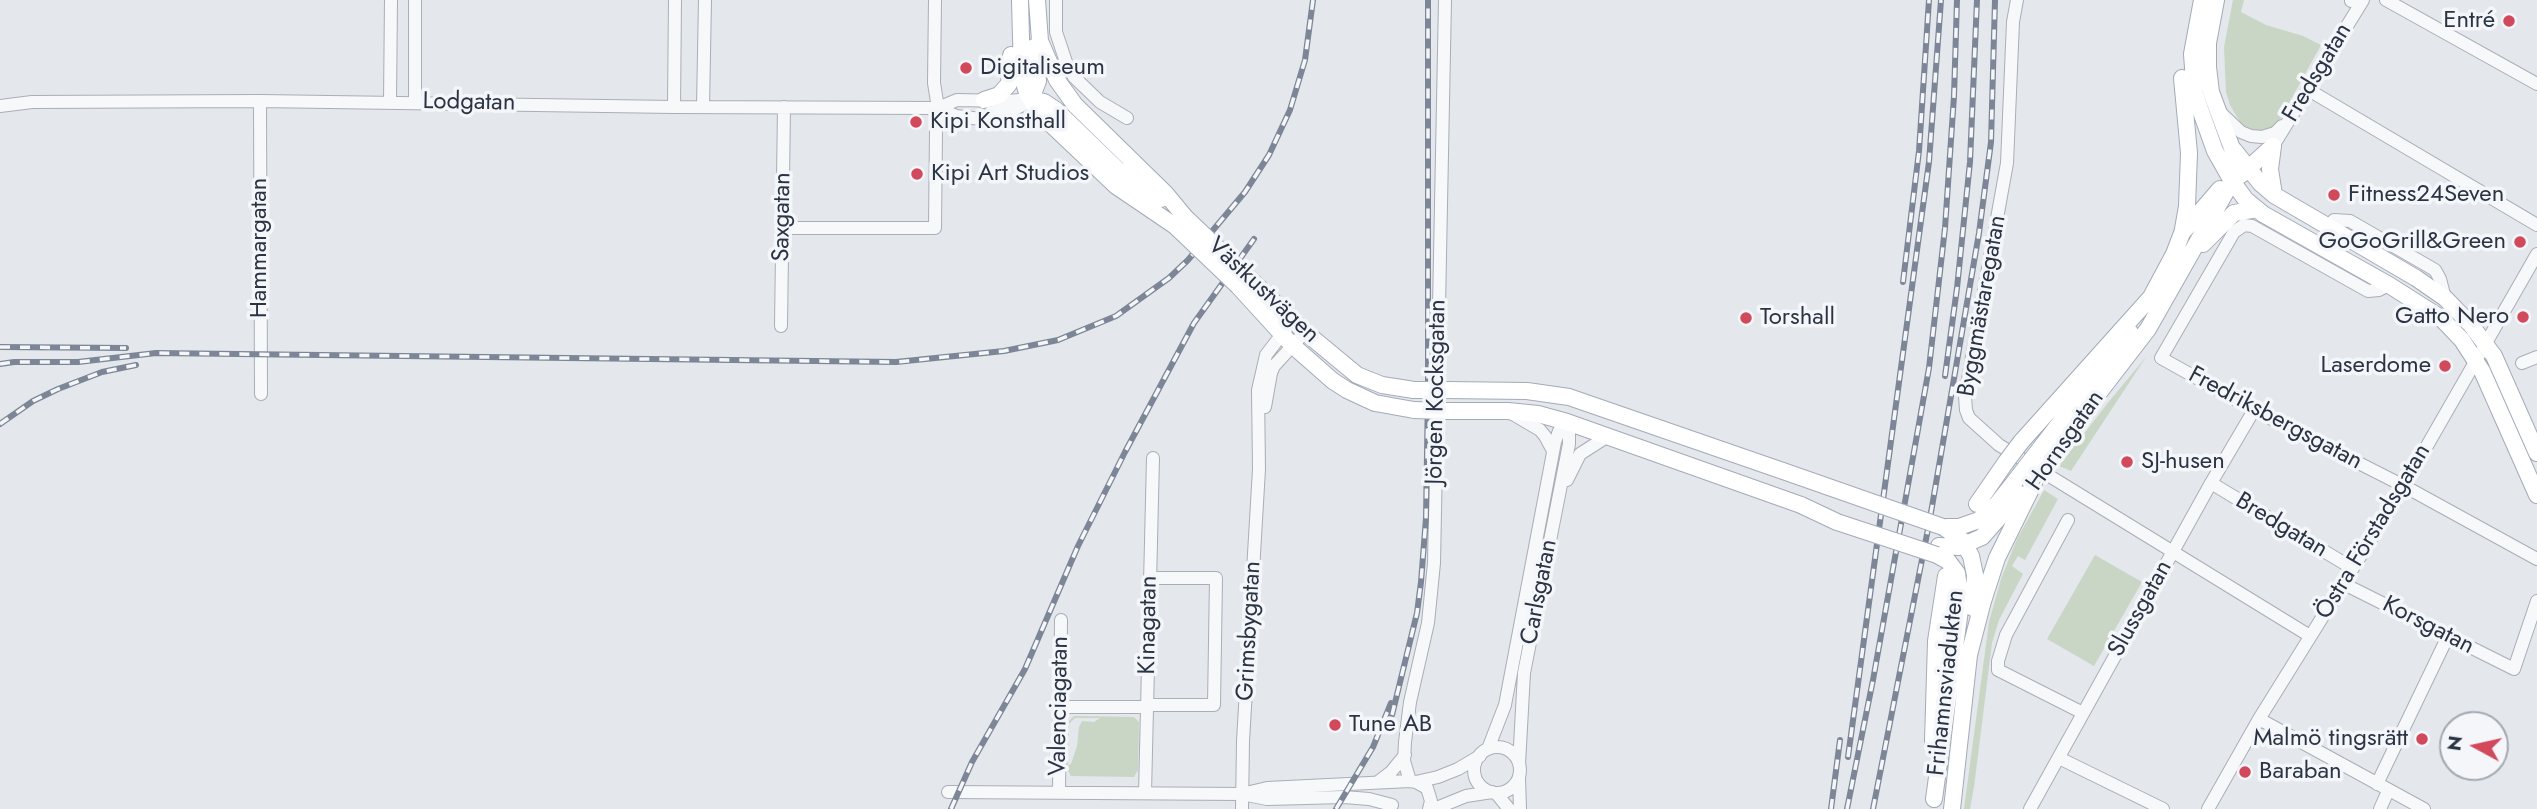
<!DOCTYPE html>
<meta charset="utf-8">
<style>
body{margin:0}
#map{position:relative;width:2537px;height:809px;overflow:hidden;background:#e4e7ec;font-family:Jost,sans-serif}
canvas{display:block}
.north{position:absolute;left:2439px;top:711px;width:70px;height:70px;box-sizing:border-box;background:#f4f6f9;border:2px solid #a4a8b1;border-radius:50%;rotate:278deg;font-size:19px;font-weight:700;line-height:28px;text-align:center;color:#2b3445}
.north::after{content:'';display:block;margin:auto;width:24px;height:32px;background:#d1495b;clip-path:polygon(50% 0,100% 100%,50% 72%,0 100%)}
</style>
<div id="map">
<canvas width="2537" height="809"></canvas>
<div class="north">N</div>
</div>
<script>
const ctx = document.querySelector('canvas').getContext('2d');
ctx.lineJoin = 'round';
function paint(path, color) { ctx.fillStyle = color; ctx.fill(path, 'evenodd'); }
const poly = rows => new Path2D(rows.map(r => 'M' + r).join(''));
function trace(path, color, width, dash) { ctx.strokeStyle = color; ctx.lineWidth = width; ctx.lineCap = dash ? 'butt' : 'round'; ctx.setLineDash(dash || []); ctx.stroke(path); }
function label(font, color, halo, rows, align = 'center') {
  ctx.font = font + ' Jost,sans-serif'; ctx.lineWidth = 7; ctx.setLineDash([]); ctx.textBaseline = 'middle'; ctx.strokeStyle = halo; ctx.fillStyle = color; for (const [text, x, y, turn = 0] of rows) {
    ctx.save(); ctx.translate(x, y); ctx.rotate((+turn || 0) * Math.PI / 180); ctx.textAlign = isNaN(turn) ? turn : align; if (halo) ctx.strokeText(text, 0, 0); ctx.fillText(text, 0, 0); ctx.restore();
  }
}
paint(poly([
 [2233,0,2244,0,2241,12,2266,25,2303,36,2321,45,2278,123,2274,127,2260,132,2246,127,2240,122,2230,105,2226,92,2224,47],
 [2146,357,2071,471,2059,466,2107,404],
 [2044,490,2058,499,2025,560,2018,556,2012,566,2023,574,1999,620,1992,643,1974,787,1970,809,1964,809,1989,622,2001,579,2017,539],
 [2095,555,2142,582,2094,666,2047,639],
 [1074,716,1134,717,1139,722,1138,770,1134,777,1071,776,1066,767,1067,723],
 [1075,718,1100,718,1094,722,1082,721,1079,727,1077,746,1071,764,1068,765,1069,724]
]), '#c9d6c5');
const minor = poly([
 [415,0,415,102],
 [1056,0,1056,32,1067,65,1074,77,1100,102,1127,118],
 [2017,0,2013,22,2007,163,1965,396,1966,410,1969,418,1999,445,2310,636],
 [2386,0,2537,84],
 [2351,1,2352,0],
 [2307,89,2537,225],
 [260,101,261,394],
 [390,102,391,0],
 [0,106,32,102,260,101,674,107,938,108,957,100,1008,101,1031,99],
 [674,107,675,0],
 [703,107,705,0],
 [938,108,956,116,981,119,1037,122,1051,125],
 [991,112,1011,111,1027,103,1031,99],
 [2221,113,2241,132,2251,136,2262,137,2275,133,2282,126],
 [2273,146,2363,0],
 [2327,227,2334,220,2350,221,2435,270,2440,279,2445,298],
 [783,228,935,228,936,130,938,108,934,83,935,0],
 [2389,285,2379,290,2368,291,2252,226,2244,225,2234,232,2161,358,2254,410,2404,486,2537,559],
 [781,326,784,107],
 [2522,363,2537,357],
 [1265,407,1271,373,1274,366,1305,332],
 [1511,413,1540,430,1545,436,1553,451],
 [1567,480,1580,454,1608,436],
 [2211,483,2352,568],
 [2068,520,2006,635,1998,661,1998,670,2083,713],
 [2342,583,2514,669,2537,601],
 [1147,705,1214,705,1216,578,1150,578],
 [1059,707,1147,707],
 [2259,719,2424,809],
 '1474 770a23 23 0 1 1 46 0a23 23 0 1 1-46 0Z',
 [1488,749,1505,705,1555,442,1559,431,1567,422],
 [2059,758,2163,809],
 [1519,764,1524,673,1569,444,1569,427,1567,422],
 [1519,778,1520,809],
 [1410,781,1404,761,1405,742,1410,702,1428,623,1434,563,1445,0],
 [1378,782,1391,772,1405,755],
 [1416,782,1438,777,1458,769,1480,756],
 [2377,784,2448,636],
 [948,792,1242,794,1267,799,1344,797,1369,799,1392,805],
 [1059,792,1061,620],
 [1145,793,1153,458],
 [1246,793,1267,788,1410,781,1416,782,1427,788,1431,801,1429,809],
 [1496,793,1509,809],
 [1242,809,1243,741,1259,469,1258,390,1266,355,1286,329],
 [1434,809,1466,796,1492,792],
 [2030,809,2211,483,2254,410],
 [2208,809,2259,719,2404,486,2537,254],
 [2380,809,2388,791]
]);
const major = poly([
 [1020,0,1022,75,1027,93,1038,112,1116,186,1175,226],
 [1037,0,1040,41,1057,80,1075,105,1166,194,1185,217],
 [2202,0,2192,54,2195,95,2215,151,2232,181,2246,200,2263,214,2389,285,2441,318,2462,340,2482,371,2537,495],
 [2182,78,2189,153,2187,206,2183,229],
 [1031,99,1044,102,1056,110,1117,169,1161,199],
 [1031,99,1038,81,1034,47],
 [984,100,999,95,1009,84,1011,55],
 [2273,146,2270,169,2274,195],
 [2234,150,2261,184,2274,195,2416,278,2445,298,2471,325,2494,356,2537,453],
 [2241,175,2273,146],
 [2203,244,2234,213,2257,209],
 [1247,276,1305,332,1357,375,1382,385,1414,390],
 [1238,286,1292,345,1333,381,1347,390,1375,403,1414,410],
 [1446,390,1527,391,1569,397,1783,471],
 [1446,411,1508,411,1538,414,1567,422,1801,505],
 [2021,442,2151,297,2174,254,2182,233,2220,189],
 [2039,450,2130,332],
 [2044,464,2148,329,2232,181,2234,168,2233,151,2211,92,2208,67,2208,43,2216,0],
 [1977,504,2006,462],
 [1943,527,1962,540,1971,556,1975,575,1973,608],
 [1943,527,1959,527,1979,520,1997,504,2019,476],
 [1939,546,1959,547,1982,537,2020,494],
 [1933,741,1936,641,1946,576],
 [1934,799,1961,603,1957,573,1948,561,1937,555],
 [1952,809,1969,655,1983,601,1997,558,2034,483]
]);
trace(minor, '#a9aeb7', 14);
trace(major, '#a3abb8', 18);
trace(minor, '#f7f8fa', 12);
trace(major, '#fff', 16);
const rail = poly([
 [1903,282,1919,151,1929,0],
 [0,347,126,348],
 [0,364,14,362,78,362,156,353,896,362,1004,351,1058,340,1116,316,1169,278,1188,260,1245,192,1269,155,1290,110,1305,60,1313,0],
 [1945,376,1957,288,1970,162,1977,0],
 [0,424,33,401,58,389,102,372,136,365],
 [1392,715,1417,613,1421,582,1426,518,1428,390,1428,0],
 [1848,757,1929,162,1941,0],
 [951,809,972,762,1025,669,1078,546,1125,452,1194,323,1254,239],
 [1336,809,1373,747,1391,703],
 [1831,809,1840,740],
 [1847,809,1873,680,1929,368,1945,228,1954,96,1957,0],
 [1873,809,1929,524,1979,233,1991,142,1995,0]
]);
trace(rail, '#7d8696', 6);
trace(rail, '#f4f6f9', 3.5, [10]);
const majorBridge = poly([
 [1185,217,1247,276],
 [1175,226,1238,286],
 [1414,390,1446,390],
 [1414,410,1446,411],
 [2006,462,2021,442],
 [1783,471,1943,527],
 [2019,476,2039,450],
 [2030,481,2044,464],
 [1801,505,1837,522,1937,555]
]);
trace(majorBridge, '#a3abb8', 18, []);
trace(majorBridge, '#fff', 16);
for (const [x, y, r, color] of [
 [2509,21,7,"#d1495b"],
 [966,68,7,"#d1495b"],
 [916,122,7,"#d1495b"],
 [917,174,7,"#d1495b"],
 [2334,195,7,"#d1495b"],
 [2520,242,7,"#d1495b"],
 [2523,317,7,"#d1495b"],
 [1746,318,7,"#d1495b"],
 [2445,366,7,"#d1495b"],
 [2127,462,7,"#d1495b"],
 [1335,725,7,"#d1495b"],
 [2422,739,7,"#d1495b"],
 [2245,772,7,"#d1495b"]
]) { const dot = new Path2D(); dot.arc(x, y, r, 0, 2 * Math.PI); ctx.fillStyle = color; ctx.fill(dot); trace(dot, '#f4f6f9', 2.5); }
label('24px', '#2b3445', '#f4f6f9', [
 ["Entré",2495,21,"right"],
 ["Digitaliseum",980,68],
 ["Kipi Konsthall",930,122],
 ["Kipi Art Studios",931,174],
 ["Fitness24Seven",2348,195],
 ["GoGoGrill&Green",2506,242,"right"],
 ["Gatto Nero",2509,317,"right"],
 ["Torshall",1760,318],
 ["Laserdome",2431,366,"right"],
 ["SJ-husen",2141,462],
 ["Tune AB",1349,725],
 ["Malmö tingsrätt",2408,739,"right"],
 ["Baraban",2259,772]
], 'left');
label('24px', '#2b3445', '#f4f6f9', [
 ["Fredsgatan",2318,73,-59],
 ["Lodgatan",469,103,1],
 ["Saxgatan",783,217,-89],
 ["Hammargatan",260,248,-90],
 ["Västkustvägen",1263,291,43],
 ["Byggmästaregatan",1983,306,-80],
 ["Jörgen Kocksgatan",1437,392,-89],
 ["Fredriksbergsgatan",2275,419,28],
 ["Hornsgatan",2066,441,-55],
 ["Bredgatan",2281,526,31],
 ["Östra Förstadsgatan",2374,532,-59],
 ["Carlsgatan",1540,592,-79],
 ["Slussgatan",2141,609,-61],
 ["Kinagatan",1149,625,-89],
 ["Korsgatan",2428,626,27],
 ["Grimsbygatan",1250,631,-87],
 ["Frihamnsviadukten",1947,683,-84],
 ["Valenciagatan",1060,706,-89]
]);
</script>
